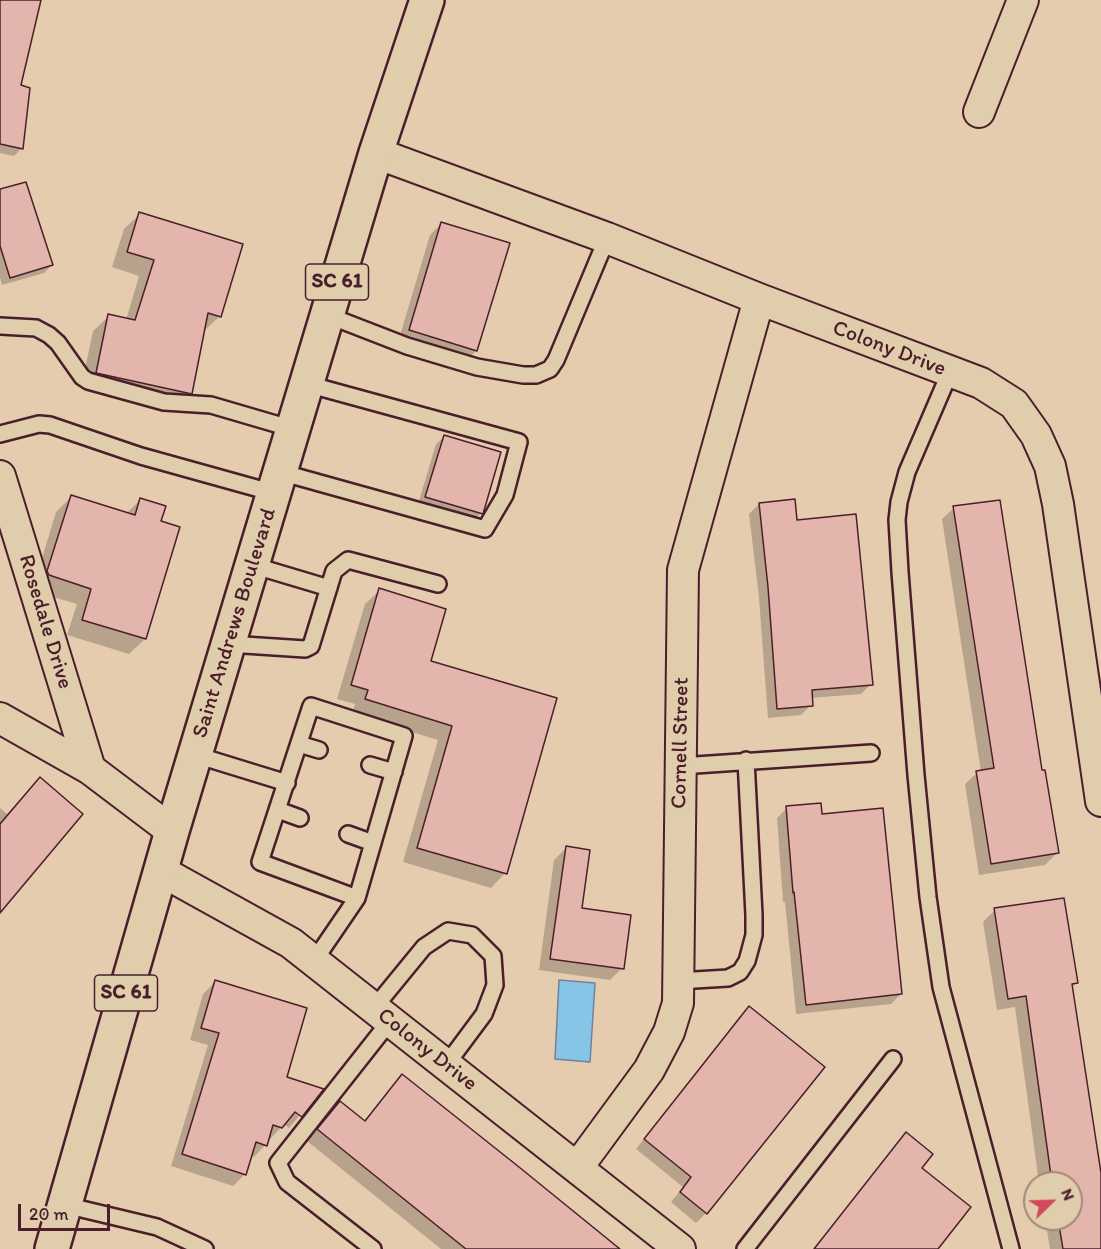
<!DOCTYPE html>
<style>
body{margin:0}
#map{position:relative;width:1101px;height:1249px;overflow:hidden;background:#e5ccaf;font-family:Itim,sans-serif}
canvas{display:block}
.north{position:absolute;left:1023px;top:1171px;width:60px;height:60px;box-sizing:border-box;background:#e0cdab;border:2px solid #a48778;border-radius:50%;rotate:67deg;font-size:16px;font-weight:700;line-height:24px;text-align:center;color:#4a1f2b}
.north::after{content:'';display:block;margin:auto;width:21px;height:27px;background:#d1495b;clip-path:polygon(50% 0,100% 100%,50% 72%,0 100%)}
.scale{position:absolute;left:18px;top:1204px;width:92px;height:27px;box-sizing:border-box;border:3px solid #4a1f2b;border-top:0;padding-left:8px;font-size:18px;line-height:21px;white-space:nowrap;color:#4a1f2b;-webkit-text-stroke:4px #e0cdab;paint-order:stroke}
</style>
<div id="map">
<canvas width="1101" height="1249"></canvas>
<div class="north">N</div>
<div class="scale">20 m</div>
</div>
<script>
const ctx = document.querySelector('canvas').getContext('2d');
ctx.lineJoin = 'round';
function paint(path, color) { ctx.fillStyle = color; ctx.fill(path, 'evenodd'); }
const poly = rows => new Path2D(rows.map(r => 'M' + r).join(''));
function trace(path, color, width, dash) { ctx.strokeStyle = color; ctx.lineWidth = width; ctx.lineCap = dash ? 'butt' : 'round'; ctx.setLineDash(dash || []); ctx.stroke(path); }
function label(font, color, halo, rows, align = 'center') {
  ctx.font = font + ' Itim,sans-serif'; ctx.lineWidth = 6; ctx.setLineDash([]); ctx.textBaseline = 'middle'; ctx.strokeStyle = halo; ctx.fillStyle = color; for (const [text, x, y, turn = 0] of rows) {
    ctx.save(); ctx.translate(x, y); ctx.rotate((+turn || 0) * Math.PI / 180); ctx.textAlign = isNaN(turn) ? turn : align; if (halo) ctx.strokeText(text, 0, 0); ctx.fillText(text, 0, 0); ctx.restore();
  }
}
const water = poly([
 [559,980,595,983,590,1062,555,1059,559,980]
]);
paint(water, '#86c5e6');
trace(water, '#6e839b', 1.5);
paint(poly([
 [0,0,39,0,19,86,22,148,14,156,0,153],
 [0,191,52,265,44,273,2,285,0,278],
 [140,214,220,316,204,331,190,393,175,409,81,388,93,331,109,316,126,320,139,276,112,267,124,229],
 [442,223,476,351,464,362,398,342,430,235],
 [444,437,481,513,473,521,418,504,436,444],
 [71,497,126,514,140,500,160,522,178,528,145,639,129,654,67,635,77,604,33,591,33,588,56,512],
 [759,504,871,684,861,694,811,698,811,705,801,715,768,718,759,598,749,514],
 [954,508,1041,772,1057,853,1045,865,979,875,965,784,977,773,981,772,942,519],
 [380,590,429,662,505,873,491,888,403,862,438,740,352,714,355,704,337,699,365,604],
 [40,779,0,908,0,808,7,814],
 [787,808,821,816,901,994,891,1004,796,1014,785,902,783,902,777,818],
 [566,848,580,909,622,968,610,980,539,970,554,860],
 [995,910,1076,983,1071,988,1101,1177,1101,1249,1050,1249,1045,1219,1071,1219,1071,1183,1039,1183,1015,1007,997,1010,983,922],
 [215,982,285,1078,321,1090,289,1128,284,1124,254,1157,250,1156,245,1174,233,1186,171,1166,208,1045,190,1040,203,994],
 [749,1008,706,1213,696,1223,671,1202,683,1187,636,1149,739,1018],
 [402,1076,619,1249,441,1249,307,1141,340,1103,364,1122],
 [906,1134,920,1168,936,1249,813,1249]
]), '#0003');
const building = poly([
 [0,0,41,0,21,85,30,88,23,149,0,144,0,0],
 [26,182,53,265,10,278,0,246,0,189,26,182],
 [139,212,243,244,221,317,208,313,192,394,96,373,108,314,135,320,154,260,127,252,139,212],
 [441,222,510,243,477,351,409,330,441,222],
 [444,435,501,452,483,514,425,497,444,435],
 [71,495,135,515,140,498,166,506,161,521,180,527,146,639,82,620,91,589,49,575,47,571,71,495],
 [795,499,797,520,856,514,873,685,812,690,813,706,777,709,768,587,759,503,795,499],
 [1000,500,1042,770,1045,770,1059,853,991,864,976,771,994,768,953,506,1000,500],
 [379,588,446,609,431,661,557,698,507,874,417,848,452,726,365,699,368,690,351,685,379,588],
 [40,777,83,814,0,913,0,824,40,777],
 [821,803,822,814,883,808,902,994,806,1005,794,892,793,893,786,806,821,803],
 [566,846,590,850,582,908,631,915,624,969,550,959,566,846],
 [1064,898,1078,983,1072,984,1101,1173,1101,1249,1063,1249,1058,1219,1071,1219,1071,1183,1052,1183,1026,996,1008,999,994,908,1064,898],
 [215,980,307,1008,287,1077,324,1089,302,1117,295,1112,282,1128,273,1125,267,1146,256,1142,246,1175,182,1154,219,1033,201,1028,215,980],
 [749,1006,825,1067,707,1214,680,1192,691,1177,644,1139,749,1006],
 [402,1074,519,1167,620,1249,466,1249,317,1129,340,1101,365,1121,402,1074],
 [906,1132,933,1154,922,1168,971,1207,938,1249,814,1249,906,1132]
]);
paint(building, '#e4b5ac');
trace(building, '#4a1f2b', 1.5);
const service = poly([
 [327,315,407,346,477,367,523,375,536,375,550,369,556,360,607,238],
 [0,326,36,328,49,335,58,343,82,377,88,381,164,402,211,405,293,429],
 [950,372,907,472,899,502,897,520,900,572,916,775,928,897,941,987,1011,1249],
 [0,434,39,424,50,425,141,456,274,493],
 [280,472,485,529,505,495,519,442,307,384],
 [252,565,329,588],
 [229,644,305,649,311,646,334,571,348,560,438,584],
 [299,744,319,750],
 [196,755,287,783],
 [370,765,394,772],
 [681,766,871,753],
 [278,810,300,818],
 [348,834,373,843],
 [314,961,357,898,404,736,311,706,260,862,357,898],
 [678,981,728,978,740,972,747,961,754,935,754,915,746,760],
 [374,1008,424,947,448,931,472,935,493,956,495,985,484,1014,446,1065],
 [65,1205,157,1227,205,1249],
 [373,1249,287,1182,278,1163,390,1021],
 [745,1249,893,1059]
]);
const minor = poly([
 [979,112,1023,0],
 [376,153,607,238,759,299,981,383,1014,404,1036,435,1050,466,1058,504,1101,801],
 [0,476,90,769],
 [0,718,90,769,172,831],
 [161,871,291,943,680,1249],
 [577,1168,649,1070,669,1032,678,1003,683,570,759,299]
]);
const primary = poly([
 [52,1249,172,831,280,472,376,153,427,0]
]);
trace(service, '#4a1f2b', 20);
trace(minor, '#4a1f2b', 34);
trace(primary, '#4a1f2b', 38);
trace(service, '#e0cdab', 15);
trace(minor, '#e0cdab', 30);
trace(primary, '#e0cdab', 33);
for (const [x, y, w] of [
 [337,282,63],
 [126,993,63]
]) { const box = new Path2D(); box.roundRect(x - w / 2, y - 18, w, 36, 4.5); ctx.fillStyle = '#e0cdab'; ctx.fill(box); trace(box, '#4a1f2b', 1.5); }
label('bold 21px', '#4a1f2b', null, [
 ["SC 61",337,282],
 ["SC 61",126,993]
]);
label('22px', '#4a1f2b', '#e0cdab', [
 ["Colony Drive",889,349,21],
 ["Rosedale Drive",45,622,73],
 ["Saint Andrews Boulevard",235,623,-73],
 ["Cornell Street",681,743,-89],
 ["Colony Drive",427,1050,38]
]);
</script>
